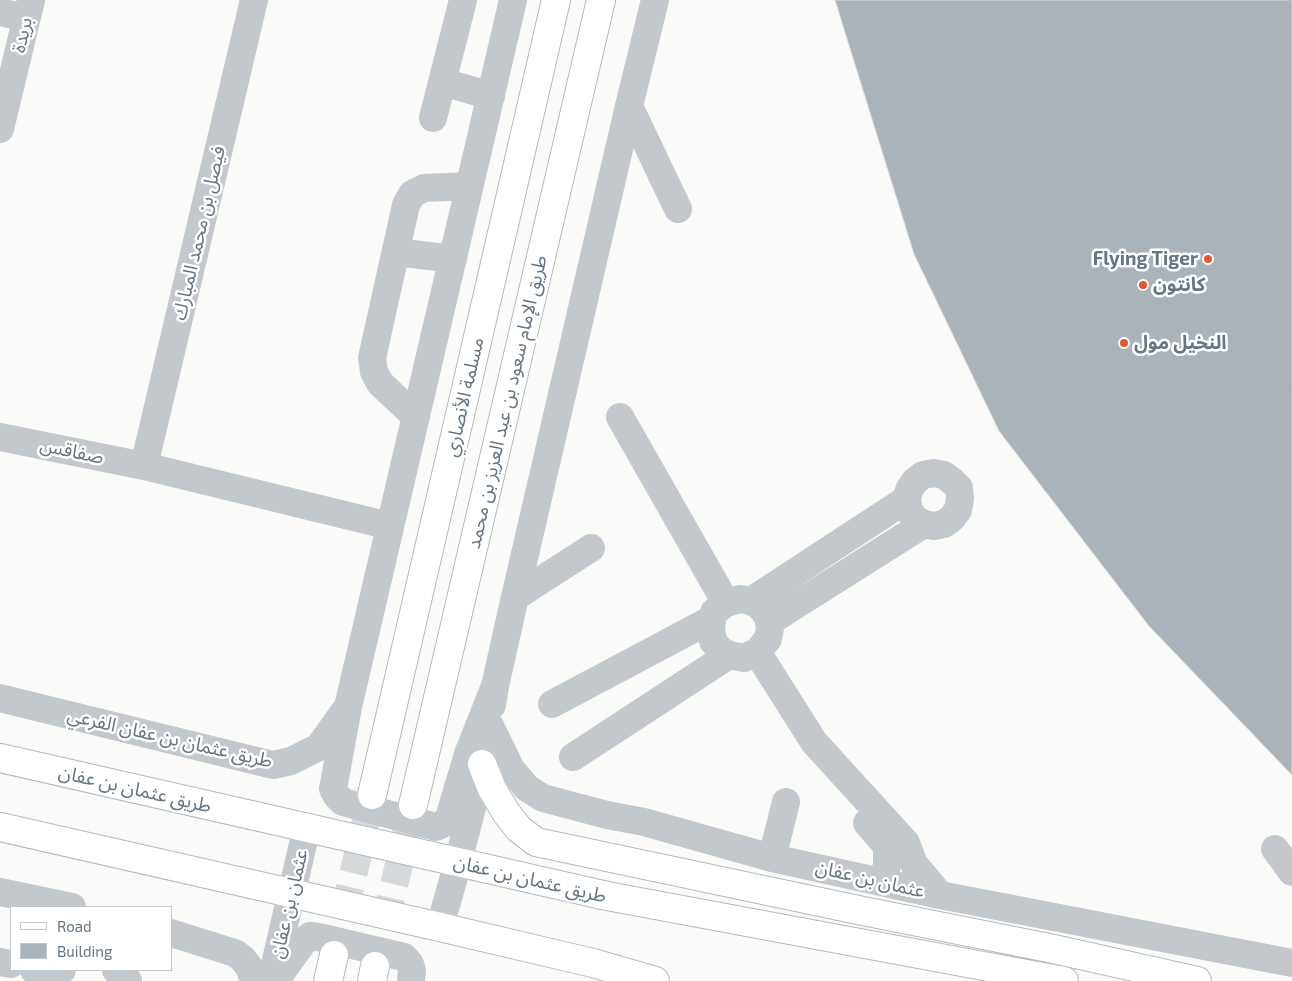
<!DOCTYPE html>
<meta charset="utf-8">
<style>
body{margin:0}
#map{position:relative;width:1292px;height:981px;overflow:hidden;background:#fafaf8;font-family:"Exo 2",sans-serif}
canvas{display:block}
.legend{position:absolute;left:10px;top:906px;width:162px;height:65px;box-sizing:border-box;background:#fff;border:1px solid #c1c8cd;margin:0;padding:6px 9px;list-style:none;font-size:15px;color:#657683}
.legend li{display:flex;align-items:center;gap:10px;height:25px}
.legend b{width:25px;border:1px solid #c1c8cd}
</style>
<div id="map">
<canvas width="1292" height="981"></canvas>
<ul class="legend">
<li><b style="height:6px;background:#fff"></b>Road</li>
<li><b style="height:14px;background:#aab3b9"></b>Building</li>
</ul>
</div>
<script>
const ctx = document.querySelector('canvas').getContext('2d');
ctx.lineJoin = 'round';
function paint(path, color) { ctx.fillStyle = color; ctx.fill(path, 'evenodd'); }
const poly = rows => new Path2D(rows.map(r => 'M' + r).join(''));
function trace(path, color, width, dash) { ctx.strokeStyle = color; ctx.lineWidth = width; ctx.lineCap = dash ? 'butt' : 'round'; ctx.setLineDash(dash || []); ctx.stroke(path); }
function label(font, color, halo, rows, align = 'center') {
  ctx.font = font + ' "Exo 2","Noto Sans Arabic",sans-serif'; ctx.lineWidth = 5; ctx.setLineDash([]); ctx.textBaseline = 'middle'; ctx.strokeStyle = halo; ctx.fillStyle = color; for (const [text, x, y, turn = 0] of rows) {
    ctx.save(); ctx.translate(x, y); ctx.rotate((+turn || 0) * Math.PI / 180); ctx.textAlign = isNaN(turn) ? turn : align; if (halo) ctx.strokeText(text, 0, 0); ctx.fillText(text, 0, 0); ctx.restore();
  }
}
const building = poly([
 [835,0,1292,0,1292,775,1149,626,999,431,914,254,835,0]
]);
paint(building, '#aab3b9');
trace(building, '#dcdcda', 1);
trace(poly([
 [334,955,372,795],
 [375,966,413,805]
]), '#d5d9db', 28, [28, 14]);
const major = poly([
 [0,758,607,896,1064,981],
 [482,764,492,789,507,814,519,829,536,842,858,910,1049,948,1197,981],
 [372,795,556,0],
 [413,805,601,0],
 [0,827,440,927,593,963,655,981],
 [328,981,334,955],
 [372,981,375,966]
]);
trace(major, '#b5babe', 30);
trace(poly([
 [0,12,26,18],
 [443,82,491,96],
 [629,106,678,209],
 [433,118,463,0],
 [0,129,31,0],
 [396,252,453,259],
 [416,417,380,383,374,372,372,358,406,205,412,194,424,188,469,186],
 [620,417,726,603],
 [0,437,144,466,390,526],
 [144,466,254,0],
 [934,473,944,475,952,481,959,488,960,499,958,510,952,518,944,524,934,526,924,524,915,519,909,510,907,499,909,490,915,481,923,475,934,473],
 [515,597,591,548],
 [751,601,907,499],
 [769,622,924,524],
 [757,652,814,742,906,843,914,864,940,895],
 [495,686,468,754,449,818,443,824,436,827,343,802,337,796,333,789,348,707,513,0],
 [0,698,273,765,291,761,319,747,344,712],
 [552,704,712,619],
 [492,705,495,686,515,597,629,106,655,0],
 [489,724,511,769,527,788,543,798,607,815,644,822,772,858,940,895,1292,963],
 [573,757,729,655,744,658,757,652,768,639,770,628,769,622,768,617,761,607,751,601,740,599,726,603,714,612,712,619,711,629,713,641,720,650,729,655],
 [867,823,887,846,887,864,883,882],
 [1275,849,1292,872],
 [772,858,786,802],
 [0,892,72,907],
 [440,927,458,862,478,784],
 [171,933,235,953,243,959,249,967,254,981],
 [0,962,11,964],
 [34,970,47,973,62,970],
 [116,970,122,978,128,981],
 [272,977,307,827],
 [275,981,304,941,310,936,318,937,404,957,410,964,412,971,411,981]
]), '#c3c8cc', 28);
trace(major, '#fff', 28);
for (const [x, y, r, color] of [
 [1208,259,5,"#e4572e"],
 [1143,285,5,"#e4572e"],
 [1124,343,5,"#e4572e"]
]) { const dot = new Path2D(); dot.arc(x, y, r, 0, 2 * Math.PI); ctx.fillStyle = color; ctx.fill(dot); trace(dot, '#fff', 2); }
label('19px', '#657683', '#fff', [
 ["بريدة",22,35,-77],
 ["فيصل بن محمد المبارك",199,233,-77],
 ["مسلمة الأنصاري",464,397,-77],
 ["طريق الإمام سعود بن عبد العزيز بن محمد",507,402,-77],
 ["صفاقس",72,451,12],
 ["طريق عثمان بن عفان الفرعي",170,738,13],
 ["طريق عثمان بن عفان",135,789,13],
 ["طريق عثمان بن عفان",530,879,13],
 ["عثمان بن عفان",870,879,13],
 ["عثمان بن عفان",289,904,-77]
]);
label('bold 19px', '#657683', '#fff', [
 ["Flying Tiger",1198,259,"right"],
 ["كانتون",1153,285],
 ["النخيل مول",1134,343]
], 'left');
</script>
